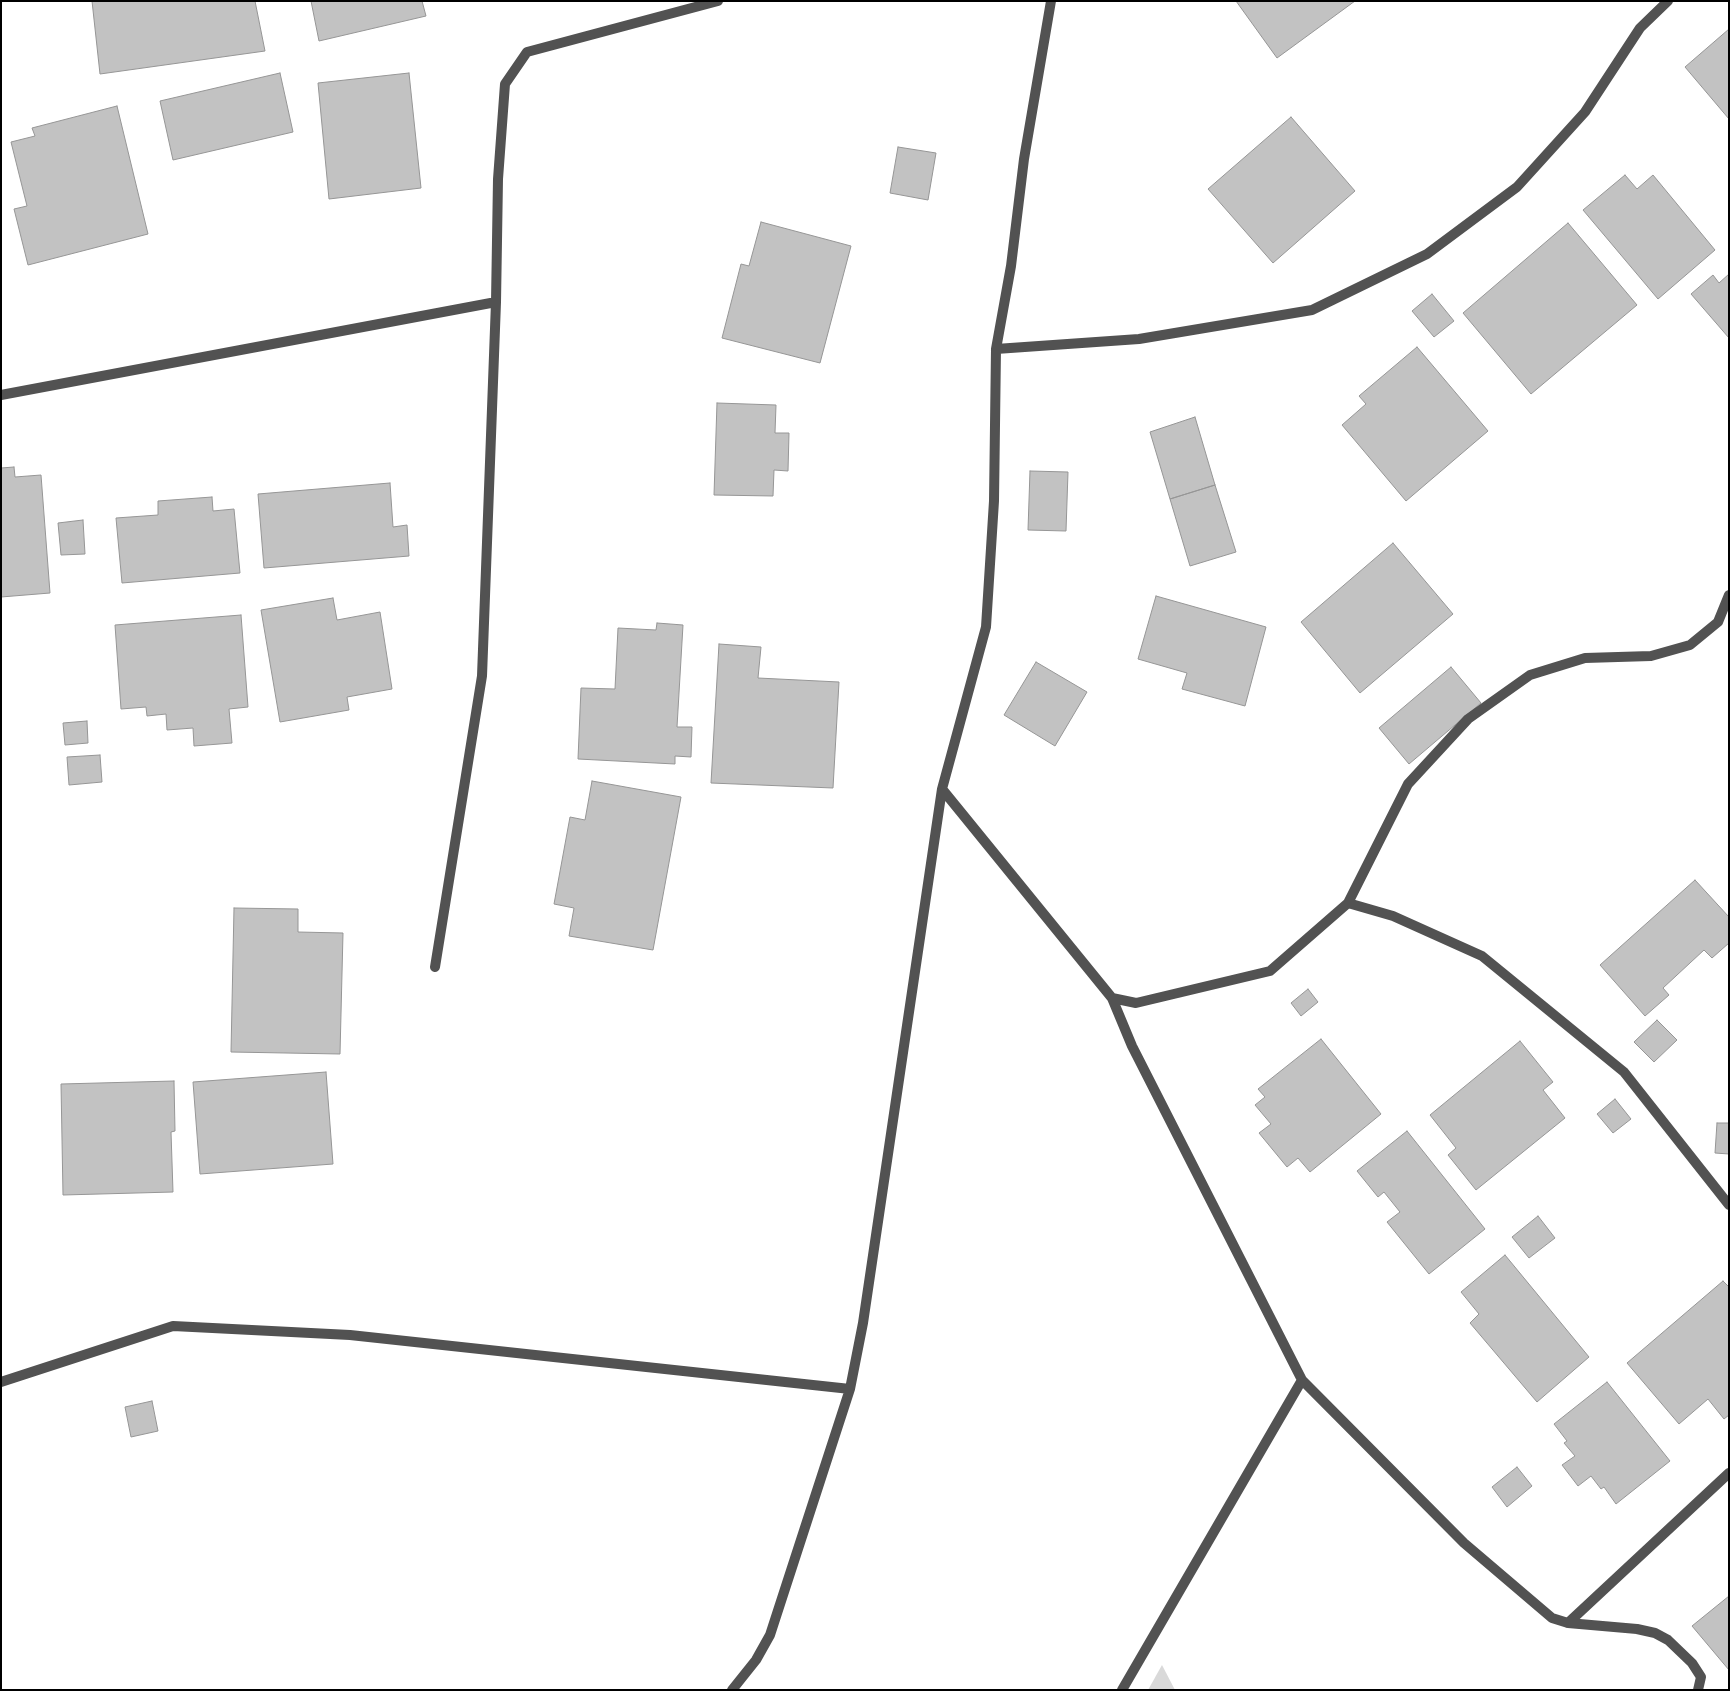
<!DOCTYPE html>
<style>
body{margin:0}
#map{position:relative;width:1730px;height:1691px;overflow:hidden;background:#fff;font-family:"Open Sans",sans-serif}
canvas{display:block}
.frame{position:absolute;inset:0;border:2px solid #000;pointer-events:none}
</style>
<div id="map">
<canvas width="1730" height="1691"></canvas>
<div class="frame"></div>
</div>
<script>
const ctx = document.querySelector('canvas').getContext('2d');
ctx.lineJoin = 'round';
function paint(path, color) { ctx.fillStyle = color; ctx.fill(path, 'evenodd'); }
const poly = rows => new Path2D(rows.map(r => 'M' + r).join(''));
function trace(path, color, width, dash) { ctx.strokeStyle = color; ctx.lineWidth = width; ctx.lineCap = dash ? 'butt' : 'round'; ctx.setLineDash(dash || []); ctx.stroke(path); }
paint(poly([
 [1162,1665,1175,1690,1148,1690]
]), '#d9d9d9');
const building = poly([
 [92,1,255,1,265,51,100,74,92,1],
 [311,1,422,1,426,16,319,41,311,1],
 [1236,1,1355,1,1277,58,1236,1],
 [1729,29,1729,119,1685,67,1729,29],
 [280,73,293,132,173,160,160,101,280,73],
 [409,73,421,188,329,199,318,83,409,73],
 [117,106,148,234,28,265,14,209,27,206,11,142,35,136,32,128,117,106],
 [1291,117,1355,191,1273,263,1208,189,1291,117],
 [898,147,936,153,928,200,890,193,898,147],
 [1625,175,1637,189,1653,175,1715,250,1658,299,1583,210,1625,175],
 [761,222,851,246,820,363,722,338,741,264,749,266,761,222],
 [1568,223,1637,305,1531,394,1463,313,1568,223],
 [1729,274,1729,338,1691,294,1713,275,1719,283,1729,274],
 [1432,294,1454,321,1434,337,1412,311,1432,294],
 [1417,347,1488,431,1406,501,1342,425,1366,404,1359,396,1417,347],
 [717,403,776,405,775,433,789,433,788,471,774,470,773,496,714,495,717,403],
 [1195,417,1215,485,1170,499,1150,432,1195,417],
 [14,467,15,477,41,475,50,593,1,597,1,468,14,467],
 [1030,471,1068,472,1066,531,1028,530,1030,471],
 [390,483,393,527,407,525,409,556,264,568,258,494,390,483],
 [1215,485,1236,552,1190,566,1170,499,1215,485],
 [212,497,213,511,234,509,240,573,122,583,116,518,158,515,158,501,212,497],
 [83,520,85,554,61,555,58,523,83,520],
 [1393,543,1453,614,1360,693,1301,622,1393,543],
 [1156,596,1266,627,1245,706,1182,689,1187,673,1138,659,1156,596],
 [333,598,337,620,380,612,392,689,347,697,349,710,280,722,261,610,333,598],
 [241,615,248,707,229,709,232,743,194,746,193,728,167,730,166,714,147,716,146,707,121,709,115,625,241,615],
 [657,623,683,625,677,727,692,727,691,757,675,756,675,764,578,759,581,688,615,689,618,628,656,630,657,623],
 [719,644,761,647,758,678,839,682,833,788,711,783,719,644],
 [1036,662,1087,692,1055,746,1004,715,1036,662],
 [1451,667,1481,703,1409,764,1379,728,1451,667],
 [87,721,88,743,65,745,63,723,87,721],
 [100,755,102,782,69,785,67,757,100,755],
 [592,781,681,797,653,950,569,936,574,908,554,904,570,817,585,820,592,781],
 [1695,880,1729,917,1729,943,1712,958,1704,950,1663,988,1669,995,1645,1016,1600,965,1695,880],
 [234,908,298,909,298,932,343,933,340,1054,231,1052,234,908],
 [1308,989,1318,1002,1301,1016,1291,1003,1308,989],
 [1657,1020,1677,1040,1654,1062,1634,1042,1657,1020],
 [1321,1039,1381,1114,1310,1172,1298,1158,1287,1167,1259,1133,1271,1124,1255,1105,1265,1097,1258,1089,1321,1039],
 [1520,1041,1553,1082,1543,1090,1565,1118,1476,1190,1448,1155,1456,1148,1430,1115,1520,1041],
 [326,1072,333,1164,200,1174,193,1082,326,1072],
 [174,1081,175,1131,171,1132,173,1192,63,1195,61,1084,174,1081],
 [1615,1099,1631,1119,1613,1133,1597,1114,1615,1099],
 [1717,1123,1729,1123,1729,1154,1715,1153,1717,1123],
 [1407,1131,1485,1229,1429,1274,1387,1222,1400,1212,1384,1192,1378,1197,1357,1171,1407,1131],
 [1538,1216,1555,1238,1529,1258,1512,1237,1538,1216],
 [1505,1255,1589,1357,1537,1402,1470,1323,1479,1314,1461,1292,1505,1255],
 [1723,1281,1729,1287,1729,1415,1724,1419,1708,1399,1679,1424,1627,1363,1723,1281],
 [1607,1382,1670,1461,1616,1504,1604,1487,1601,1489,1591,1476,1578,1486,1562,1465,1575,1456,1564,1443,1567,1441,1554,1424,1607,1382],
 [152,1401,158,1431,131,1437,125,1407,152,1401],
 [1517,1467,1532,1486,1507,1507,1492,1487,1517,1467],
 [1729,1596,1729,1670,1692,1626,1729,1596]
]);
paint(building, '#c2c2c2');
trace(building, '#969696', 1);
trace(poly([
 [996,349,1139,339,1312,310,1427,254,1517,187,1585,112,1640,28,1668,1],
 [1,395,496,302],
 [942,789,1112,998,1132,1046,1302,1380,1464,1543,1552,1618,1568,1623,1637,1629,1655,1633,1668,1640,1692,1663,1701,1677,1698,1690],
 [1348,903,1393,916,1482,956,1624,1072,1729,1205],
 [435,967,482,676,496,302,498,179,505,84,527,52,718,1],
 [1112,998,1136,1003,1270,971,1348,903,1408,784,1468,719,1530,675,1585,658,1651,656,1690,645,1718,622,1729,595],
 [1,1382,173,1326,350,1335,850,1389],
 [1568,1623,1729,1473],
 [732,1690,756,1660,770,1635,850,1389,863,1323,942,789,986,627,994,501,996,349,1011,266,1024,159,1051,1],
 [1122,1690,1302,1380]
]), '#525252', 10);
</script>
